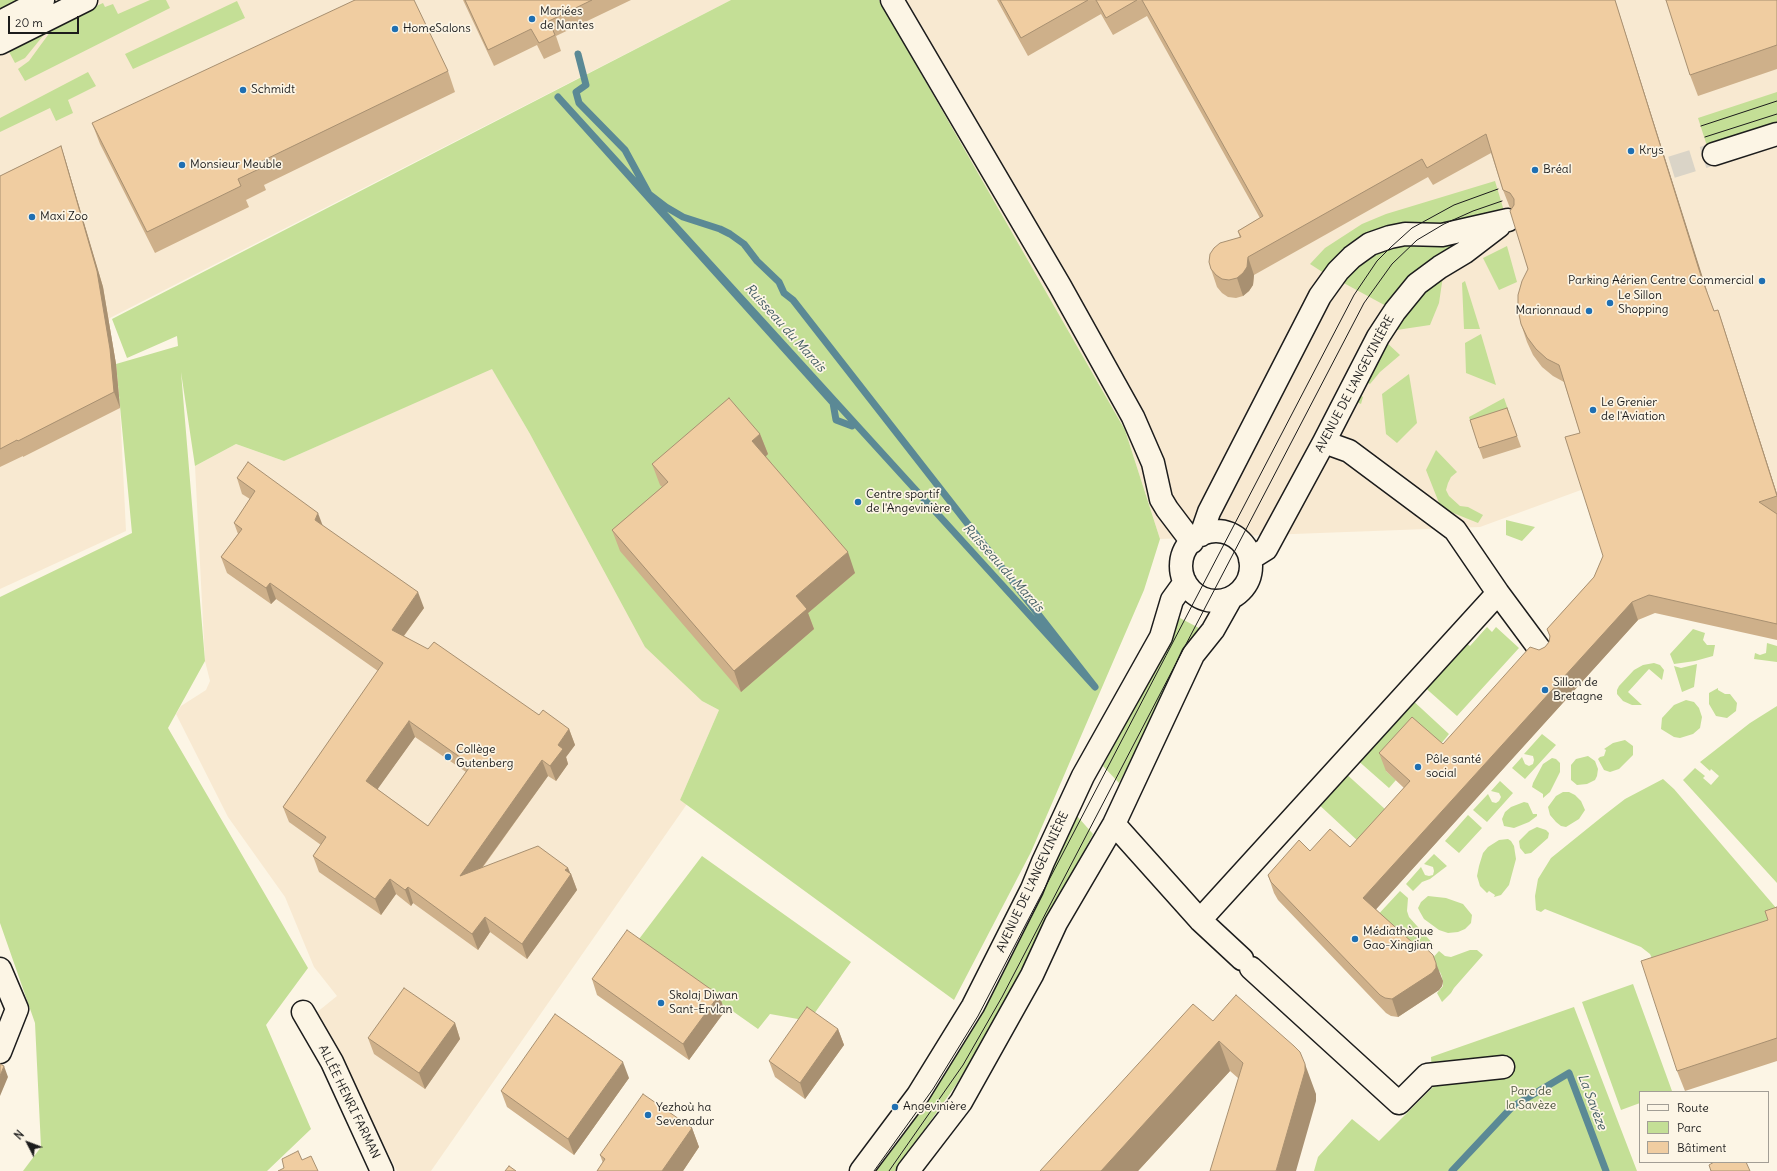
<!DOCTYPE html>
<meta charset="utf-8">
<style>
body{margin:0}
#map{position:relative;width:1777px;height:1171px;overflow:hidden;background:#fcf5e5;font-family:Delius,sans-serif}
canvas{display:block}
.legend{position:absolute;left:1639px;top:1091px;width:130px;height:72px;box-sizing:border-box;background:#fcf5e5;border:1px solid #a29e95;margin:0;padding:5px 7px;list-style:none;font-size:12px;color:#1c1c1c}
.legend li{display:flex;align-items:center;gap:8px;height:20px}
.legend b{width:20px;border:1px solid #a29e95}
.north{position:absolute;left:8px;top:1123px;width:40px;height:40px;-webkit-text-stroke:3px #fcf5e5;paint-order:stroke;rotate:312deg;font-size:11px;font-weight:700;line-height:16px;text-align:center;color:#1c1c1c}
.north::after{content:'';display:block;margin:auto;width:14px;height:18px;background:#1c1c1c;clip-path:polygon(50% 0,100% 100%,50% 72%,0 100%)}
.scale{position:absolute;left:8px;top:16px;width:71px;height:18px;box-sizing:border-box;border:2px solid #1c1c1c;border-top:0;padding-left:5px;font-size:12px;line-height:14px;white-space:nowrap;color:#1c1c1c;-webkit-text-stroke:3px #fcf5e5;paint-order:stroke}
</style>
<div id="map">
<canvas width="1777" height="1171"></canvas>
<ul class="legend">
<li><b style="height:5px;background:#fcf5e5"></b>Route</li>
<li><b style="height:11px;background:#c4df96"></b>Parc</li>
<li><b style="height:11px;background:#f0cda1"></b>Bâtiment</li>
</ul>
<div class="north">N</div>
<div class="scale">20 m</div>
</div>
<script>
const ctx = document.querySelector('canvas').getContext('2d');
ctx.lineJoin = 'round';
function paint(path, color) { ctx.fillStyle = color; ctx.fill(path, 'evenodd'); }
const poly = rows => new Path2D(rows.map(r => 'M' + r).join(''));
function trace(path, color, width, dash) { ctx.strokeStyle = color; ctx.lineWidth = width; ctx.lineCap = dash ? 'butt' : 'round'; ctx.setLineDash(dash || []); ctx.stroke(path); }
function label(font, color, halo, rows, align = 'center') {
  ctx.font = font + ' Delius,sans-serif'; ctx.lineWidth = 3.5; ctx.setLineDash([]); ctx.textBaseline = 'middle'; ctx.strokeStyle = halo; ctx.fillStyle = color; for (const [text, x, y, turn = 0] of rows) {
    ctx.save(); ctx.translate(x, y); ctx.rotate((+turn || 0) * Math.PI / 180); ctx.textAlign = isNaN(turn) ? turn : align; if (halo) ctx.strokeText(text, 0, 0); ctx.fillText(text, 0, 0); ctx.restore();
  }
}
paint(poly([
 [0,0,731,0,108,319,116,364,120,408,126,531,0,589],
 [879,0,1777,0,1777,509,1630,475,1581,490,1480,527,1160,539,1125,430],
 [492,368,530,434,702,701,719,710,680,800,687,804,431,1171,397,1171,316,1013,337,996,314,967,285,897,228,817,176,714,181,706,206,690,210,681,205,661,195,466,236,444,284,461]
]), '#f8e9d1');
paint(poly([
 [0,0,27,0,0,14],
 [150,0,166,0,170,8,25,81,18,69,29,61,56,24,103,3,105,7,113,4,118,14],
 [731,0,879,0,1125,430,1160,539,1144,590,1031,852,954,1000,680,800,719,710,702,701,645,647,530,434,492,369,284,461,236,444,195,466,181,372,205,661,168,728,308,968,266,1025,311,1129,267,1171,23,1171,41,1147,35,1023,0,923,0,597,132,533,116,364,178,346,177,336,127,358,112,319],
 [237,1,245,18,133,69,125,54],
 [51,26,25,58,15,63,7,48],
 [88,72,96,86,68,100,73,113,56,121,50,108,0,132,0,118],
 [1777,92,1777,123,1707,146,1698,118],
 [1495,181,1504,211,1452,227,1410,226,1327,275,1310,264,1325,248,1362,224,1386,214],
 [1466,241,1388,307,1340,281,1368,258,1385,249,1405,246,1434,246],
 [1507,246,1517,282,1499,290,1483,258],
 [1443,276,1439,303,1430,325,1390,331,1386,342,1400,355,1380,372,1370,384,1364,381,1357,393,1363,397,1361,404,1351,399,1382,340,1428,286],
 [1465,281,1480,329,1464,329,1462,283],
 [1481,334,1496,385,1466,373,1465,343],
 [1409,374,1417,423,1397,443,1386,434,1382,394],
 [1504,398,1511,418,1473,430,1469,417],
 [1436,450,1457,472,1451,477,1448,483,1446,490,1449,496,1460,506,1468,507,1483,515,1478,523,1441,508,1426,470],
 [1506,520,1535,527,1522,541,1506,535],
 [1180,618,1199,628,1119,783,1103,766],
 [1487,627,1492,632,1496,627,1519,648,1457,716,1421,684,1462,640,1470,646],
 [1693,629,1705,633,1703,640,1707,645,1715,645,1713,656,1695,661,1674,664,1670,654],
 [1767,643,1777,646,1777,662,1754,659,1755,653,1760,655,1766,653],
 [1654,663,1660,665,1664,670,1662,680,1649,669,1628,692,1642,705,1632,705,1623,701,1617,694,1617,690,1619,686,1634,670,1643,665],
 [1697,664,1694,687,1682,692,1674,666,1681,668],
 [1718,688,1718,690,1725,694,1730,694,1737,703,1736,711,1727,718,1716,716,1709,704,1709,693],
 [1409,697,1449,734,1436,750,1386,771,1396,780,1389,788,1355,758],
 [1686,700,1694,702,1699,708,1702,717,1700,728,1693,734,1680,738,1674,737,1661,729,1662,718,1674,705],
 [1777,706,1777,883,1683,780,1695,768,1705,776,1703,778,1711,785,1719,776,1711,769,1710,771,1700,762,1750,723],
 [1542,734,1556,745,1525,779,1512,768,1522,757,1525,764,1529,766,1533,764,1534,760,1533,756,1524,754],
 [1625,740,1633,746,1633,755,1619,769,1610,772,1604,770,1598,759,1600,757,1604,756,1606,750,1604,749,1613,743],
 [1588,756,1595,761,1598,769,1597,776,1595,780,1587,784,1577,785,1571,780,1571,765,1576,759],
 [1552,758,1556,759,1560,763,1560,772,1550,792,1543,798,1543,794,1532,787,1533,783,1543,764],
 [1343,771,1386,810,1358,841,1315,801],
 [1663,779,1674,789,1777,909,1777,929,1656,967,1650,954,1641,947,1545,909,1541,912,1536,910,1535,896,1538,879,1551,858,1603,816,1625,799],
 [1500,781,1513,793,1487,822,1473,810,1488,794,1492,802,1496,803,1499,801,1501,797,1499,793,1491,791],
 [1563,792,1569,792,1575,795,1581,801,1585,810,1579,819,1566,827,1561,826,1556,822,1550,815,1548,807,1556,796],
 [1524,802,1528,803,1533,814,1537,814,1537,816,1529,822,1514,828,1504,826,1502,819,1505,812,1511,807],
 [1468,815,1482,828,1459,853,1445,841],
 [1077,816,1093,834,990,1029,956,1085,895,1171,868,1171,987,988],
 [1537,827,1546,830,1549,833,1548,838,1531,853,1525,854,1520,848,1519,841,1529,831],
 [1508,839,1511,841,1514,846,1516,859,1509,885,1501,895,1494,897,1495,895,1489,891,1487,893,1480,886,1477,876,1479,866,1483,853,1488,847,1499,840],
 [1434,854,1447,866,1430,879,1422,882,1413,891,1406,884,1421,867,1425,875,1429,876,1433,875,1434,871,1433,867,1424,864],
 [702,856,851,962,809,1021,770,1014,758,1029,636,943],
 [1400,891,1408,898,1407,911,1409,917,1434,945,1422,957,1374,919],
 [1428,896,1446,898,1463,904,1472,915,1471,923,1465,929,1458,932,1448,933,1439,930,1424,919,1420,912,1418,908,1421,902],
 [1470,950,1477,950,1483,955,1454,988,1451,993,1442,1002,1437,993,1443,986,1442,977,1440,972,1429,962,1439,951,1445,956,1451,957],
 [1633,984,1672,1091,1640,1092,1640,1103,1621,1110,1582,1002],
 [1574,1007,1637,1171,1314,1171,1318,1157,1352,1119,1379,1141,1433,1087,1431,1057]
]), '#c4df96');
trace(poly([
 [578,54,586,85,576,92,579,103,625,150,649,194,666,207,683,217,720,229,730,234,744,244,757,261,779,282,784,293,793,300,1095,687,558,97,833,403,836,420,852,426],
 [1452,1171,1512,1107,1569,1073,1606,1171]
]), '#5b8995', 7);
trace(poly([
 [1640,177,1714,154]
]), '#dad4c7', 22, [22, 11]);
const minor = poly([
 [892,0,1060,286,1133,417,1153,463,1161,499,1167,509,1192,542],
 [1714,154,1777,134],
 [1324,442,1349,451,1455,530,1498,593,1544,655],
 '1181 566a35 35 0 1 1 70 0a35 35 0 1 1-70 0Z',
 [1201,535,1209,512,1320,296,1338,271,1352,257,1370,244,1390,237,1405,234,1442,235,1508,220],
 [1250,559,1266,549,1324,442,1378,337,1395,311,1417,284,1440,267,1465,252,1499,226],
 [1114,824,1200,920,1242,959],
 [1200,920,1498,593],
 [1251,968,1399,1103,1427,1075,1503,1067],
 [0,969,17,1009,0,1052],
 [303,1012,332,1062,382,1171],
 [861,1171,918,1095,973,1006,1032,889,1043,862,1083,776,1161,637,1172,600,1185,582],
 [908,1171,961,1102,1032,975,1056,923,1114,824,1193,655,1213,630,1231,598]
]);
const major = poly([
 [0,22,43,0],
 [0,43,86,0]
]);
trace(minor, '#1c1c1c', 25);
trace(major, '#1c1c1c', 25);
trace(minor, '#fcf5e5', 22);
trace(major, '#fcf5e5', 22);
trace(poly([
 [1701,126,1777,101],
 [1705,137,1777,114],
 [874,1171,933,1089,978,1016,1354,295,1377,261,1391,247,1412,228,1454,205,1498,189],
 [889,1171,963,1065,1002,997,1364,303,1392,264,1417,240,1444,224,1473,211,1502,201]
]), '#1c1c1c', 1);
paint(poly([
 [463,0,631,0,556,36,561,51,544,59,537,45,494,66],
 [997,0,1615,0,1707,292,1714,311,1718,310,1724,328,1777,494,1777,640,1655,613,1638,620,1376,909,1443,981,1442,986,1439,990,1398,1017,1391,1016,1386,1013,1278,900,1274,893,1268,875,1310,851,1350,847,1404,788,1386,771,1379,753,1443,744,1539,650,1545,647,1549,642,1550,637,1547,629,1594,577,1603,556,1580,433,1564,382,1553,376,1542,367,1533,355,1527,342,1521,324,1528,269,1512,209,1510,208,1503,190,1491,153,1433,185,1428,177,1254,275,1253,285,1249,291,1243,296,1236,298,1228,297,1222,293,1217,287,1211,269,1240,238,1238,231,1260,218,1147,16,1113,35,1101,14,1028,56],
 [1777,0,1777,69,1698,96,1690,75],
 [448,71,455,92,264,185,266,190,246,200,249,207,155,253,100,144,92,123],
 [61,146,66,162,103,287,116,364,120,408,23,457,23,456,0,467,0,176],
 [1507,408,1521,447,1483,459,1479,448],
 [760,434,768,454,766,456,855,573,808,613,814,629,741,692,620,551,612,530,662,487,660,485,652,464],
 [237,478,323,526,424,608,404,636,539,715,569,729,575,745,566,757,568,764,556,781,548,776,483,867,568,868,570,873,571,874,577,890,527,959,490,932,478,950,413,903,411,906,396,894,381,915,319,872,313,856,321,845,289,822,283,807,378,671,276,599,271,604,227,573,221,557,238,534,234,523,250,499,242,494],
 [415,737,466,772,428,826,377,789],
 [1777,907,1777,1061,1685,1091,1677,1071,1768,920],
 [592,979,725,1011,689,1060,597,995],
 [1213,1021,1316,1094,1316,1101,1238,1078,1230,1071,1138,1171,1040,1171],
 [455,1023,460,1039,425,1089,374,1054,368,1038],
 [838,1029,844,1045,805,1099,775,1077,769,1061],
 [629,1078,574,1155,507,1107,501,1091],
 [692,1128,699,1147,683,1171,597,1171,603,1163,600,1155]
]), '#ceb08a');
paint(poly([
 [1615,0,1708,294,1701,276],
 [61,146,66,162,103,287,116,364,120,408,114,392],
 [1248,257,1254,275,1253,285,1249,291,1243,296,1237,278],
 [1718,310,1724,328,1777,494,1777,496],
 [760,434,768,454,760,462,752,441],
 [318,513,324,529,315,520],
 [848,552,855,573,808,613,814,629,741,692,734,671,796,596],
 [270,583,276,599,271,604,266,588],
 [418,592,424,608,397,645,392,630],
 [1632,602,1638,620,1370,916,1363,898],
 [409,721,415,737,372,797,366,781],
 [569,729,575,745,566,757,568,764,556,781,550,766,558,745],
 [542,760,548,776,465,891,460,876],
 [568,868,571,875,571,874,577,890,527,959,522,944,565,870],
 [390,879,396,894,381,915,375,899],
 [408,887,413,903,411,906,405,890],
 [485,917,490,932,478,950,472,934],
 [1436,963,1443,981,1442,986,1439,990,1398,1017,1392,999],
 [719,995,725,1011,689,1060,683,1044],
 [455,1023,460,1039,425,1089,419,1073],
 [838,1029,844,1045,805,1099,800,1083],
 [1219,1041,1230,1071,1138,1171,1101,1171],
 [623,1062,629,1078,574,1155,568,1139],
 [1305,1064,1316,1094,1316,1101,1296,1171,1276,1171],
 [4,1066,8,1077,0,1096,0,1076],
 [692,1128,699,1147,683,1171,662,1171]
]), '#a89071');
const building = poly([
 [355,0,414,0,448,71,256,164,259,169,238,179,241,186,147,232,92,123,355,0],
 [465,0,592,0,549,21,555,35,539,43,531,29,488,50,465,0],
 [1000,0,1088,0,1021,38,1000,0],
 [1096,0,1137,0,1106,18,1096,0],
 [1142,0,1615,0,1701,276,1714,311,1718,310,1777,496,1759,502,1777,514,1777,624,1649,595,1632,602,1363,898,1413,943,1416,939,1433,955,1436,963,1436,968,1432,973,1392,999,1385,998,1380,995,1271,882,1268,875,1299,840,1310,851,1330,829,1350,847,1410,781,1379,753,1412,717,1443,744,1530,647,1539,650,1545,647,1549,642,1550,636,1547,629,1594,577,1603,556,1565,437,1580,433,1559,365,1547,359,1536,349,1527,337,1521,324,1518,310,1518,295,1522,281,1528,269,1510,211,1514,205,1514,199,1510,193,1503,190,1486,134,1427,168,1422,159,1248,257,1247,267,1243,273,1237,278,1229,280,1222,279,1216,275,1211,269,1209,262,1210,254,1214,248,1220,243,1241,237,1238,231,1263,216,1142,0],
 [1666,0,1777,0,1777,45,1690,75,1666,0],
 [61,146,97,271,110,349,114,392,18,441,17,440,0,449,0,176,61,146],
 [729,398,760,434,752,441,848,552,796,596,807,609,734,671,612,530,668,482,652,464,729,398],
 [1507,408,1517,436,1479,448,1470,420,1507,408],
 [248,462,318,513,315,520,418,592,392,630,428,649,434,642,539,715,543,710,569,729,558,745,563,749,550,766,542,760,460,876,538,846,568,868,565,870,571,874,522,944,485,917,472,934,408,887,405,890,390,879,375,899,313,856,326,837,283,807,383,663,270,583,266,588,221,557,242,529,234,523,255,491,237,478,248,462],
 [409,721,471,765,428,826,366,781,409,721],
 [1777,907,1777,1038,1677,1071,1641,961,1768,920,1765,911,1777,907],
 [627,930,719,995,683,1044,592,979,627,930],
 [404,988,455,1023,419,1073,368,1038,404,988],
 [1236,995,1294,1046,1300,1052,1305,1064,1305,1071,1276,1171,1210,1171,1243,1063,1219,1041,1101,1171,1040,1171,1193,1004,1213,1021,1236,995],
 [807,1007,838,1029,800,1083,769,1061,807,1007],
 [555,1014,623,1062,568,1139,501,1091,555,1014],
 [0,1064,4,1066,0,1076,0,1064],
 [643,1094,692,1128,662,1171,597,1171,605,1159,600,1155,643,1094],
 [298,1151,302,1160,311,1156,318,1171,278,1171,284,1168,282,1159,298,1151],
 [1714,1162,1746,1162,1750,1171,1711,1171,1709,1165,1714,1162],
 [509,1166,516,1171,505,1171,509,1166]
]);
paint(building, '#f0cda1');
trace(building, '#a89071', 1);
for (const [x, y, r, color] of [
 [532,19,4,"#1f6fb2"],
 [395,29,4,"#1f6fb2"],
 [243,90,4,"#1f6fb2"],
 [1631,151,4,"#1f6fb2"],
 [182,165,4,"#1f6fb2"],
 [1535,170,4,"#1f6fb2"],
 [32,217,4,"#1f6fb2"],
 [1762,281,4,"#1f6fb2"],
 [1610,303,4,"#1f6fb2"],
 [1589,311,4,"#1f6fb2"],
 [1593,410,4,"#1f6fb2"],
 [858,502,4,"#1f6fb2"],
 [1545,690,4,"#1f6fb2"],
 [448,757,4,"#1f6fb2"],
 [1418,767,4,"#1f6fb2"],
 [1355,939,4,"#1f6fb2"],
 [661,1003,4,"#1f6fb2"],
 [895,1107,4,"#1f6fb2"],
 [648,1115,4,"#1f6fb2"]
]) { const dot = new Path2D(); dot.arc(x, y, r, 0, 2 * Math.PI); ctx.fillStyle = color; ctx.fill(dot); trace(dot, '#fcf5e5', 1.5); }
label('12px', '#1c1c1c', '#fcf5e5', [
 ["Mariées",540,12],
 ["de Nantes",540,26],
 ["HomeSalons",403,29],
 ["Schmidt",251,90],
 ["Krys",1639,151],
 ["Monsieur Meuble",190,165],
 ["Bréal",1543,170],
 ["Maxi Zoo",40,217],
 ["Parking Aérien Centre Commercial",1754,281,"right"],
 ["Le Sillon",1618,296],
 ["Shopping",1618,310],
 ["Marionnaud",1581,311,"right"],
 ["Le Grenier",1601,403],
 ["de l'Aviation",1601,417],
 ["Centre sportif",866,495],
 ["de l'Angevinière",866,509],
 ["Sillon de",1553,683],
 ["Bretagne",1553,697],
 ["Collège",456,750],
 ["Gutenberg",456,764],
 ["Pôle santé",1426,760],
 ["social",1426,774],
 ["Médiathèque",1363,932],
 ["Gao-Xingjian",1363,946],
 ["Skolaj Diwan",669,996],
 ["Sant-Ervlan",669,1010],
 ["Angevinière",903,1107],
 ["Yezhoù ha",656,1108],
 ["Sevenadur",656,1122]
], 'left');
label('12px', '#1c1c1c', '#fcf5e5', [
 ["AVENUE DE L'ANGEVINIÈRE",1355,384,-62],
 ["AVENUE DE L'ANGEVINIÈRE",1033,882,-65],
 ["ALLÉE HENRI FARMAN",349,1102,64]
]);
label('12px', '#4e5641', '#fcf5e5', [
 ["Parc de",1531,1092],
 ["la Savèze",1531,1106]
]);
label('italic 13px', '#415b62', '#fcf5e5', [
 ["Ruisseau du Marais",785,328,48],
 ["Ruisseau du Marais",1003,568,48],
 ["La Savèze",1592,1102,69]
]);
</script>
